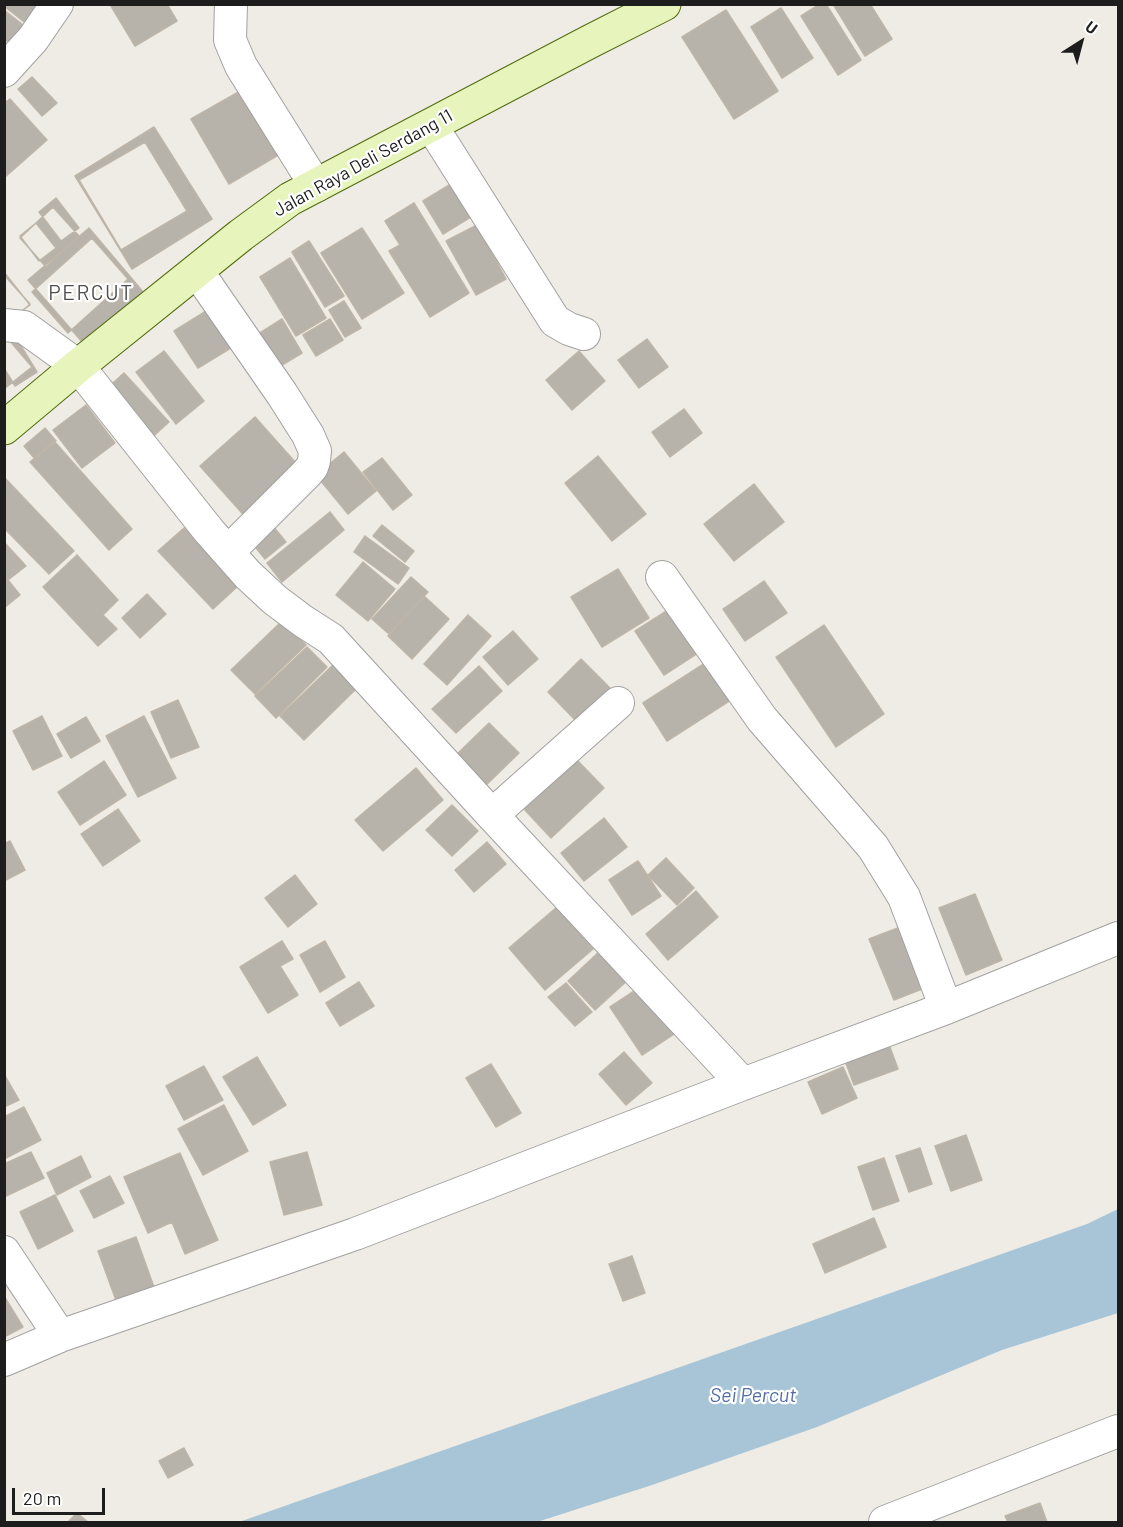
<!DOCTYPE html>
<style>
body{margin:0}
#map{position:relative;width:1123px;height:1527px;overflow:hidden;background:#eeece4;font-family:Barlow,sans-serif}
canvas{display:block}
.frame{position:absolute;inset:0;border:6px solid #1d1d1d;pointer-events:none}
.north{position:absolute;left:1051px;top:12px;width:60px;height:60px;-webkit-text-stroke:4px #fff;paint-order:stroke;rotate:36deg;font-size:16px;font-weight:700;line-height:24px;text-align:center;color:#1d1d1d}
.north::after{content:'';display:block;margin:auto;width:21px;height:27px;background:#1d1d1d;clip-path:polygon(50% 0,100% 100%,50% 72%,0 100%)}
.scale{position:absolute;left:12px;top:1488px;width:93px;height:27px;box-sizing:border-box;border:3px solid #1d1d1d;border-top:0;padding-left:8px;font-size:18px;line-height:21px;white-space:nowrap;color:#1d1d1d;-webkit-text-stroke:4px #fff;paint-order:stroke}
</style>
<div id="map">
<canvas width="1123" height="1527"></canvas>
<div class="frame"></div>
<div class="north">U</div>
<div class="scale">20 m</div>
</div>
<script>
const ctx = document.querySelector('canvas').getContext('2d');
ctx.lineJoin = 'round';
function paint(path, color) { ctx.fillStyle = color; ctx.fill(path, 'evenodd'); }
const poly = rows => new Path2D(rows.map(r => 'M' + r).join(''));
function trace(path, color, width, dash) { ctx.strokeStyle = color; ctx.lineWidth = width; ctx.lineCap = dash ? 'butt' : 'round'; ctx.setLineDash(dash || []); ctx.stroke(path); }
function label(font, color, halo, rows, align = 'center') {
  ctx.font = font + ' Barlow,sans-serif'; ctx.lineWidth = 4.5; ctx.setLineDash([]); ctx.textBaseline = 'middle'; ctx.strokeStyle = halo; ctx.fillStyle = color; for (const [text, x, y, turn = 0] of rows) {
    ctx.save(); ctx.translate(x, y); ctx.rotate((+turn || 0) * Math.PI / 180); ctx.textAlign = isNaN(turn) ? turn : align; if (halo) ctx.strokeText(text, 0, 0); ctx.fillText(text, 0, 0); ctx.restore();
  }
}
paint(poly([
 [1118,1209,1118,1313,1002,1350,817,1427,652,1485,537,1522,239,1522,1087,1224]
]), '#a8c5d8');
const building = poly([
 [4,4,44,4,28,25,4,6,4,4],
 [112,4,167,4,177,21,135,46,111,6,112,4],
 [820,4,826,4,861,60,838,75,801,16,820,4],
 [833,4,870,4,892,39,865,56,833,4],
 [781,8,813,58,782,78,751,27,781,8],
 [4,10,32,32,18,50,4,39,4,10],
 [726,10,778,91,734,119,682,37,726,10],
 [32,77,57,103,42,116,18,89,32,77],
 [242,90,280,154,229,184,191,119,242,90],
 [10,99,47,140,4,178,4,103,10,99],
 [154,127,212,219,132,269,75,176,154,127],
 [145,142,187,211,121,250,79,180,145,142],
 [459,179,479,212,443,234,423,201,459,179],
 [56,198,79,228,61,241,39,212,56,198],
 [414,203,469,293,430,317,389,251,400,245,385,221,414,203],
 [53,207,79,236,46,267,20,238,53,207],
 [36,223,56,248,39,261,20,236,36,223],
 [477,225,506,279,476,295,446,241,477,225],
 [89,228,144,293,84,344,28,280,89,228],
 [362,228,404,293,362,319,321,253,362,228],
 [92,238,128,279,68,333,32,292,92,238],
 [309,241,344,296,325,307,292,252,309,241],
 [290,258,326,318,296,336,260,277,290,258],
 [4,272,30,305,10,319,4,312,4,272],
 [4,275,30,304,7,325,4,322,4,275],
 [344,301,361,328,345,337,329,310,344,301],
 [211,308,234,346,198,368,174,331,211,308],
 [282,319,302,353,272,371,252,338,282,319],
 [330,319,343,340,316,356,303,335,330,319],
 [10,328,37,372,15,386,4,368,4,331,10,328],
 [4,334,32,367,4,389,4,334],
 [647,339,668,367,639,388,618,360,647,339],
 [164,351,204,401,176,424,136,372,164,351],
 [579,351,605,381,572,410,546,380,579,351],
 [124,373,169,422,147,442,102,393,124,373],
 [86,405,115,443,82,468,53,430,86,405],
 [684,409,702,433,670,457,652,432,684,409],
 [255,417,304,472,249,521,200,466,255,417],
 [45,428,56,441,35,459,24,446,45,428],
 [54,441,132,529,109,550,30,462,54,441],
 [344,452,376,491,348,514,316,475,344,452],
 [598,456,646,514,612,541,565,483,598,456],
 [382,458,412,495,393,510,363,472,382,458],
 [5,478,74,551,49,574,4,528,5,478],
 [754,484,784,522,734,561,704,524,754,484],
 [330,512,344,530,282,582,267,563,330,512],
 [268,520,286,542,265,559,247,537,268,520],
 [382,525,414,551,405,562,373,536,382,525],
 [184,528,238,586,213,609,158,551,184,528],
 [365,536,409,568,398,584,354,552,365,536],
 [4,542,26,566,8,580,20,595,4,608,4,542],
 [77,555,118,600,103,615,117,629,98,646,43,587,77,555],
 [363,562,395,589,368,621,336,595,363,562],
 [618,569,649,618,602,647,571,597,618,569],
 [411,577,428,592,389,634,372,619,411,577],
 [764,581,787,613,745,641,723,609,764,581],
 [147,594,166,614,140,638,122,618,147,594],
 [424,596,449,619,412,659,388,636,424,596],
 [673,607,701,651,664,675,635,631,673,607],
 [468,615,491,636,447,685,424,664,468,615],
 [282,621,306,645,255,694,231,670,282,621],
 [824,625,884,714,836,747,776,657,824,625],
 [513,631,538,659,508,685,483,657,513,631],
 [307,647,327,667,276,718,255,696,307,647],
 [713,658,737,696,667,741,643,703,713,658],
 [581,659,614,692,580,725,548,692,581,659],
 [334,664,357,688,304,740,280,716,334,664],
 [479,666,502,691,456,733,432,709,479,666],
 [178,700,199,747,171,758,151,712,178,700],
 [42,716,62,756,33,770,13,731,42,716],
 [144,716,176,778,138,797,106,736,144,716],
 [86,717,100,741,71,758,57,734,86,717],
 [489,723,519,753,481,790,451,760,489,723],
 [577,760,604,788,551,838,524,809,577,760],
 [104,761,126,795,80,825,58,792,104,761],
 [416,768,443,800,383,851,355,820,416,768],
 [452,805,478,831,452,856,426,830,452,805],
 [118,809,140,841,103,866,81,834,118,809],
 [604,818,627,847,584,881,561,853,604,818],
 [10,841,25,870,4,881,4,844,10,841],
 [487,842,506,864,474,892,455,870,487,842],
 [666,858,694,888,677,905,648,875,666,858],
 [638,861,661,896,632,915,609,880,638,861],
 [295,875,317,904,288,927,265,898,295,875],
 [696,891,718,917,668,960,646,934,696,891],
 [975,894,1002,960,966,975,939,908,975,894],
 [557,907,593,949,545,990,509,948,557,907],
 [903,926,927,987,894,1000,869,939,903,926],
 [282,941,293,959,280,966,298,995,268,1013,240,967,282,941],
 [325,941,345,977,320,992,300,955,325,941],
 [602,949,630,978,595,1010,568,981,602,949],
 [359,982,374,1006,340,1026,326,1003,359,982],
 [566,983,592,1012,575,1026,548,997,566,983],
 [645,984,677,1032,642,1055,610,1007,645,984],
 [888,1042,898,1069,854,1085,844,1058,888,1042],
 [624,1052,652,1083,626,1105,599,1074,624,1052],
 [257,1057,286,1105,253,1125,223,1077,257,1057],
 [491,1064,521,1113,496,1127,466,1078,491,1064],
 [204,1066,223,1100,184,1120,166,1086,204,1066],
 [843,1067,857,1098,822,1114,808,1082,843,1067],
 [4,1074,19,1100,4,1107,4,1074],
 [224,1105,248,1151,203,1175,178,1129,224,1105],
 [24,1107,41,1140,4,1159,4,1117,24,1107],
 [966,1135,982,1180,951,1191,935,1146,966,1135],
 [920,1148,932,1184,909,1192,896,1156,920,1148],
 [31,1152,44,1178,4,1197,4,1164,31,1152],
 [307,1152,322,1205,284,1215,270,1162,307,1152],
 [180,1153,218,1240,185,1254,172,1222,148,1233,124,1177,180,1153],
 [81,1156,91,1177,57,1195,47,1173,81,1156],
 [884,1158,899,1201,873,1210,858,1167,884,1158],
 [110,1176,124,1203,94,1218,80,1191,110,1176],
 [55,1195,73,1231,38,1249,20,1212,55,1195],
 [874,1218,886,1247,825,1273,813,1244,874,1218],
 [136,1237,155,1290,117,1303,98,1251,136,1237],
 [632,1256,645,1293,623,1301,609,1264,632,1256],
 [4,1296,23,1327,4,1337,4,1296],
 [184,1448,193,1465,168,1478,159,1461,184,1448],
 [1040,1503,1047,1522,1008,1522,1005,1516,1040,1503],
 [77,1513,88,1522,68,1522,77,1513]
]);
paint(building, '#b7b2aa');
trace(building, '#beb5a8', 1.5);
const street = poly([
 [231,4,230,40,241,66,316,186],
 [4,71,33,39,57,4],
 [431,125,555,321,569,329,584,334],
 [197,271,282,394,308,435,315,451,314,461,312,467,307,473,228,552],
 [4,325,24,327,78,366,209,531,248,575,275,600,303,621,331,639,492,815,743,1084],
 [662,577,762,719,873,847,904,897,946,1008],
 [492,815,618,703],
 [4,1252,60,1336],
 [4,1360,60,1336,355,1234,743,1084,946,1008,1118,938],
 [885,1522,1118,1431]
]);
const secondary = poly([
 [4,428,78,366,241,235,290,199,591,41,664,4]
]);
trace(street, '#a1a1a1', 34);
trace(secondary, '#516b0e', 35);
trace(street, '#fff', 32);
trace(secondary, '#e7f4bc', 33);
label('18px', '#1d1d1d', '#fff', [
 ["Jalan Raya Deli Serdang 11",363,163,-29]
]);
label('italic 20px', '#526da5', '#fff', [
 ["Sei Percut",753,1395]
]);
ctx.letterSpacing = '1.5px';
label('21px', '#505050', '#fff', [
 ["PERCUT",91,293]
]);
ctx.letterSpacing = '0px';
</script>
